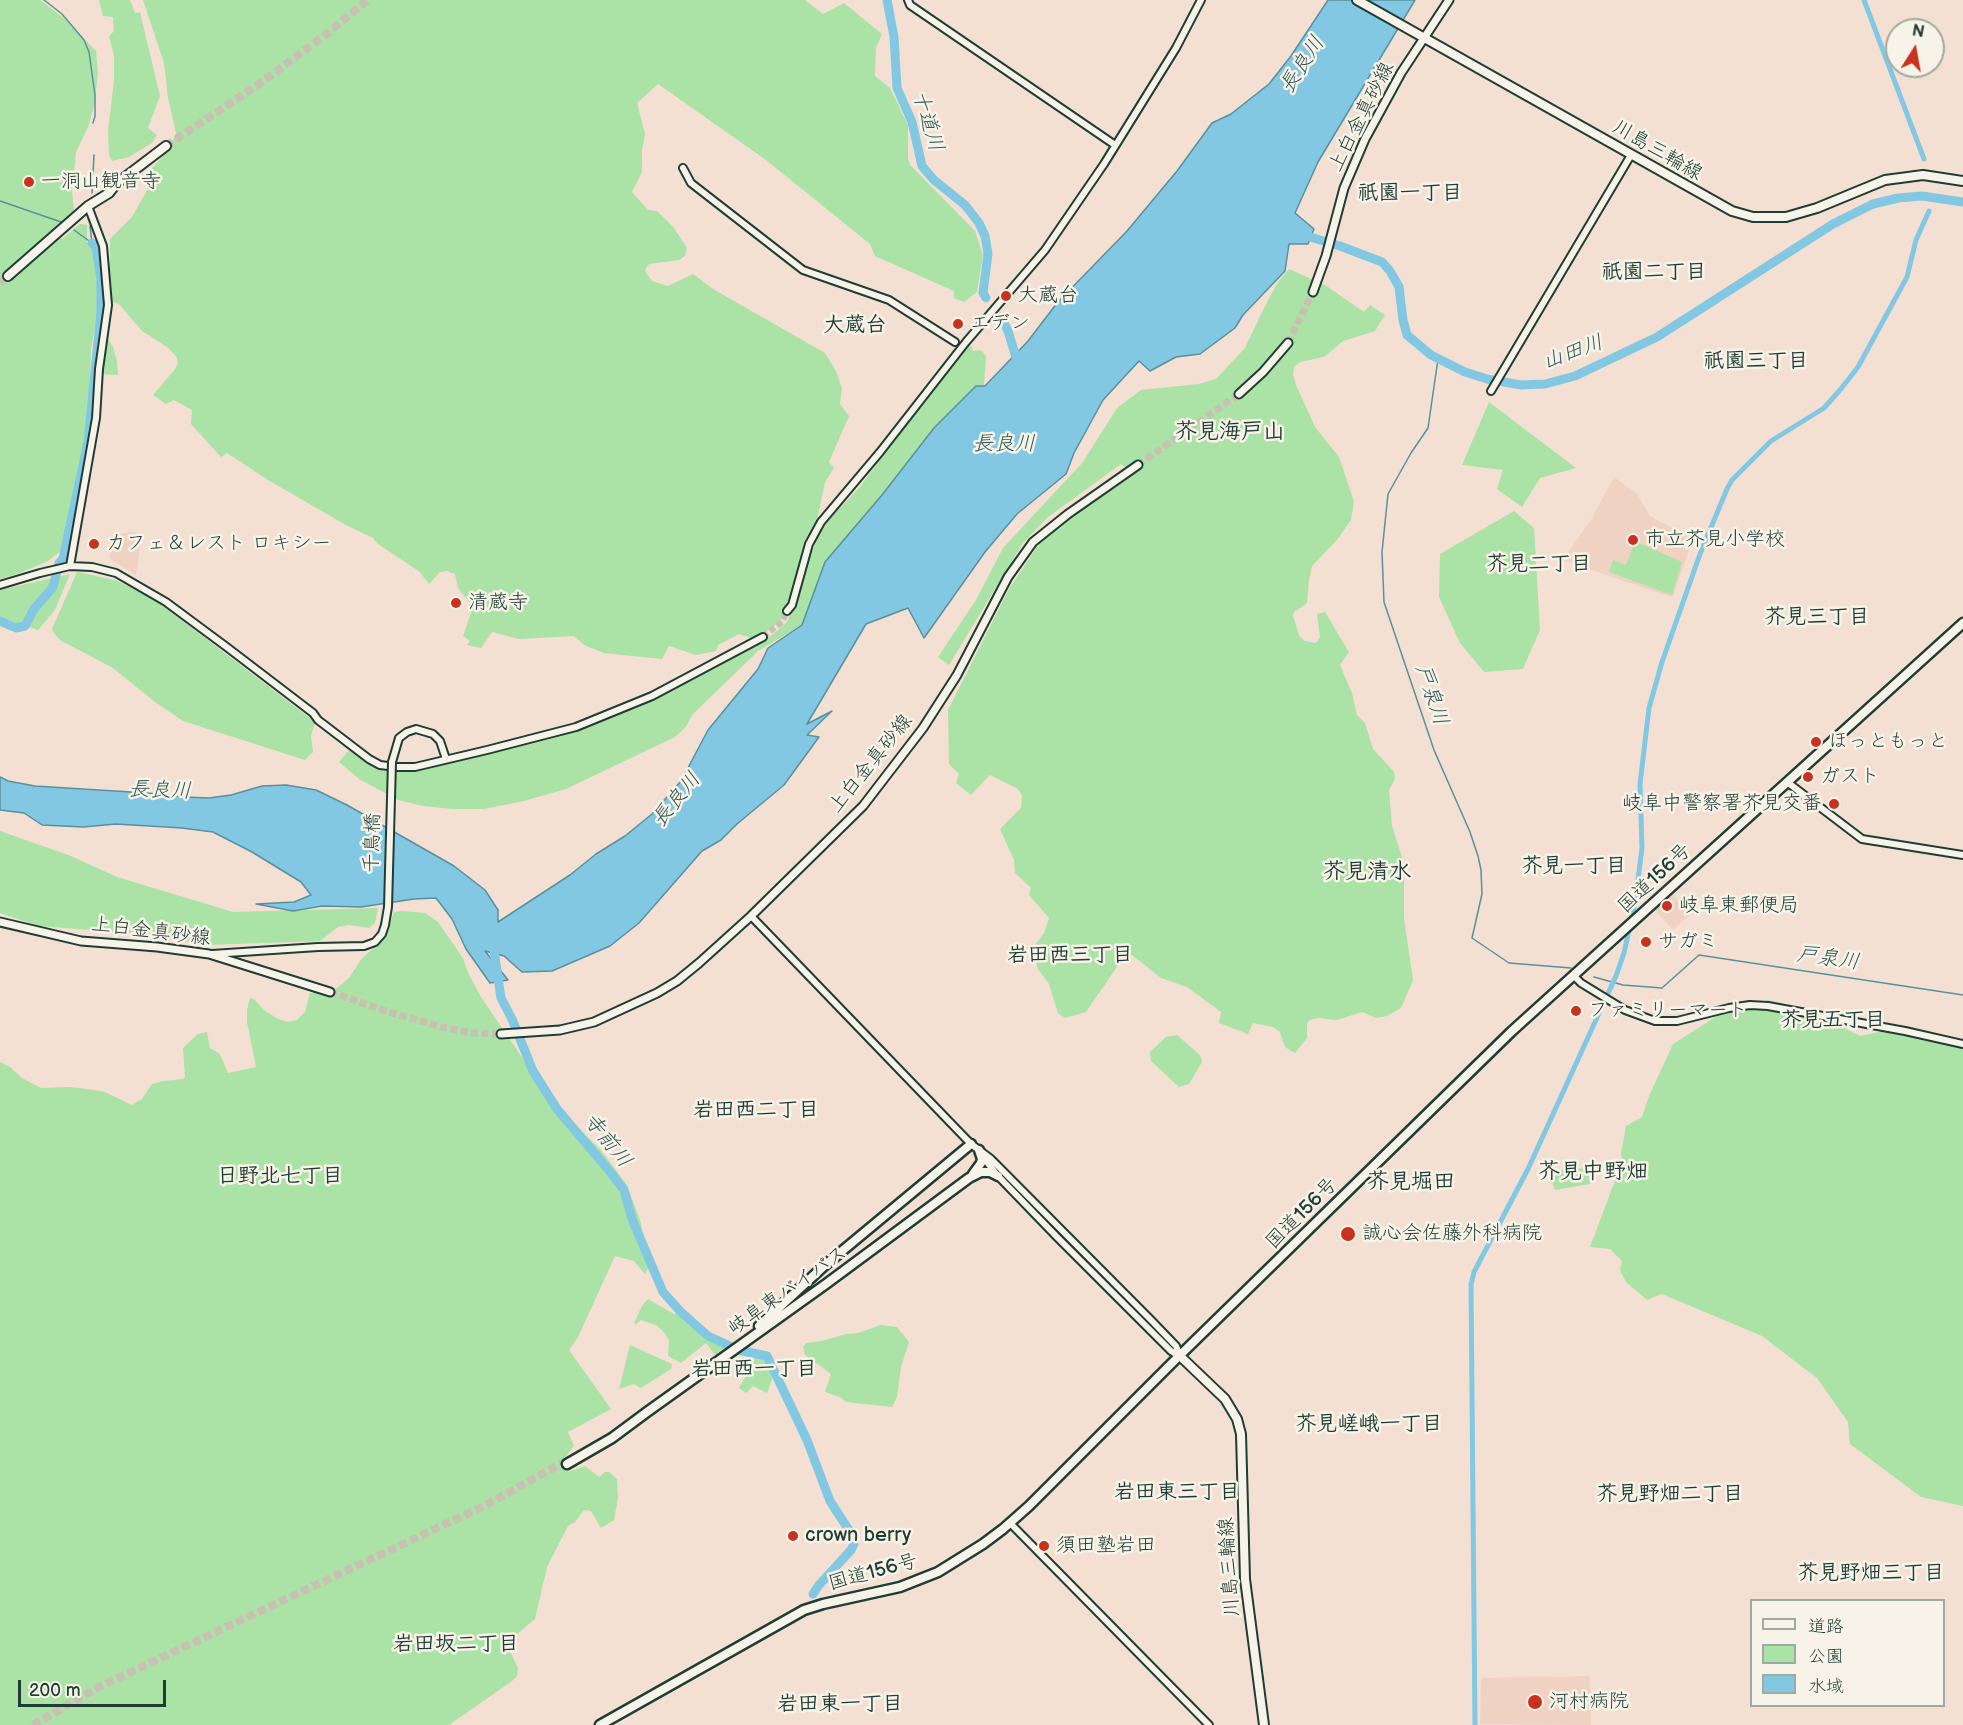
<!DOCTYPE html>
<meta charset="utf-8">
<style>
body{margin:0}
#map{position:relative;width:1963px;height:1725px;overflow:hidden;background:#f3e0d2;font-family:"Balsamiq Sans","Klee One",sans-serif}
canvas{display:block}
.legend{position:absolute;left:1750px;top:1599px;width:195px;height:108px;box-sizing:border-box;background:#f7f3e8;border:2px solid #a1aaa0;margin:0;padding:8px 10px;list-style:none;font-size:18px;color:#1f3d34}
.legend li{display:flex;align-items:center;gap:12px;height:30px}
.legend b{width:30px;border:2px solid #a1aaa0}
.north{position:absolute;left:1885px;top:18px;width:60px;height:60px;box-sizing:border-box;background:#f7f3e8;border:2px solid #a1aaa0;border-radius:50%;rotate:11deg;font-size:16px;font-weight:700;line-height:24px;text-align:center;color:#1f3d34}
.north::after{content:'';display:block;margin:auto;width:21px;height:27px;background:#c8321e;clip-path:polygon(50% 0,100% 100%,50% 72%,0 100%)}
.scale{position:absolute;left:18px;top:1680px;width:148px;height:27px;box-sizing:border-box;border:3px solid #1f3d34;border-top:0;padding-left:8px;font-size:18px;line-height:21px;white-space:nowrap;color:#1f3d34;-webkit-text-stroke:4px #f7f3e8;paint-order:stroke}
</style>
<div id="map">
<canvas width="1963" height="1725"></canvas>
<ul class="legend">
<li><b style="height:8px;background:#f7f3e8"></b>道路</li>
<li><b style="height:16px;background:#abe2a5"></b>公園</li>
<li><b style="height:16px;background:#82c8e3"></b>水域</li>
</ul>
<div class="north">N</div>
<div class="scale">200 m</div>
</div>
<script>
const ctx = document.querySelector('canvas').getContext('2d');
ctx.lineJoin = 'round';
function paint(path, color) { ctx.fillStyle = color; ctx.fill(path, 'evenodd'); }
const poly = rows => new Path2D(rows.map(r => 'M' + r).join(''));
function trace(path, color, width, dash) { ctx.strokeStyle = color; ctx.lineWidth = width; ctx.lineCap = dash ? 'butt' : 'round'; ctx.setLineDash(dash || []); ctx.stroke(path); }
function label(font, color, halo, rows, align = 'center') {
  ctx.font = font + ' "Balsamiq Sans","Klee One",sans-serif'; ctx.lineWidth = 5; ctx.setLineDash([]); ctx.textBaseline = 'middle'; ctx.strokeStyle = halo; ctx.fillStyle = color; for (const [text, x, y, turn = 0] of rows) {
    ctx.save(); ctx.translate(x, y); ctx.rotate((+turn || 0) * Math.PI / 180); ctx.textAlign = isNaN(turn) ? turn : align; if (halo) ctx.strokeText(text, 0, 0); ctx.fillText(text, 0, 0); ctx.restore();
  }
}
paint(poly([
 [1614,477,1637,494,1650,516,1689,537,1692,542,1673,596,1671,597,1563,560,1592,518],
 [132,532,142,534,136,575,110,559,111,535],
 [1671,892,1691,914,1673,930,1653,908],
 [1588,1676,1590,1678,1591,1725,1480,1724,1481,1678]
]), '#f0d2c2');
paint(poly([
 [0,0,40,0,65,19,96,51,98,74,94,106,88,127,76,152,72,191,74,211,52,230,62,239,80,224,87,225,87,242,93,249,99,281,98,311,91,349,88,432,83,448,64,548,48,561,20,573,0,579],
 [99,0,130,0,135,13,140,12,160,96,148,128,157,135,152,143,129,157,112,161,109,155,108,131,114,81,114,56,109,36,114,31,113,17,103,16],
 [143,0,805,0,823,14,844,3,882,34,876,48,875,76,890,88,908,125,908,159,910,165,975,231,983,255,977,292,964,302,954,298,954,291,875,256,870,244,766,160,658,84,637,103,645,134,642,150,642,172,632,192,648,210,657,211,674,228,687,248,685,256,679,260,649,264,645,270,647,274,652,281,668,286,693,274,713,289,825,353,836,371,842,388,840,404,849,416,829,462,834,468,825,482,817,520,804,541,801,567,787,607,779,622,765,633,751,638,739,634,718,645,716,651,696,655,669,646,662,659,604,653,584,645,574,636,519,639,492,632,481,648,467,645,470,641,463,636,473,607,458,588,455,574,447,571,440,572,429,584,420,572,378,544,373,538,346,525,268,480,227,453,221,457,191,424,192,410,174,400,166,404,153,395,175,369,178,363,176,356,167,347,142,331,119,304,110,301,110,239,132,217,149,187,147,173,168,151,176,133,168,98,164,63],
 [1289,269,1325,285,1364,312,1370,305,1385,315,1375,331,1343,341,1324,357,1300,362,1294,367,1293,374,1296,385,1315,427,1339,457,1354,502,1351,520,1337,540,1312,566,1309,580,1307,603,1294,612,1293,615,1299,636,1305,641,1316,643,1320,637,1317,614,1325,612,1349,652,1340,665,1352,693,1357,715,1365,723,1373,749,1394,772,1395,779,1389,790,1392,826,1404,863,1404,919,1413,980,1401,1008,1387,1016,1376,1018,1362,1012,1337,1020,1318,1018,1310,1020,1307,1023,1307,1038,1295,1053,1285,1047,1280,1032,1273,1027,1253,1023,1248,1034,1219,1023,1221,1012,1187,987,1161,978,1132,955,1123,958,1086,1012,1065,1018,1058,1013,1049,984,1038,969,1032,949,1044,933,1049,918,1029,895,1031,888,1015,873,1014,860,1000,829,1021,808,1022,796,1018,789,990,775,971,795,956,783,959,774,949,764,948,710,1009,589,1041,541,1094,501,1128,470,1121,464,1048,517,1023,543,949,665,938,657,976,600,1003,548,1083,462,1117,408,1141,390,1198,384,1216,379,1245,348,1264,308,1278,282],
 [107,338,113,347,117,361,118,375,102,374],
 [970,344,973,351,981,350,986,356,984,386,882,495,825,562,802,625,758,651,693,714,685,728,675,737,566,789,524,801,484,809,453,809,423,806,398,800,359,779,339,762,350,749,371,764,378,767,408,771,435,767,550,739,609,718,771,636,786,623,797,602,807,563,819,536,831,517,859,488,912,416],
 [1489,402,1576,468,1540,478,1522,507,1497,489,1503,470,1462,465],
 [1514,511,1534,528,1540,630,1523,669,1484,672,1460,643,1439,597,1440,554],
 [1635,541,1682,562,1672,595,1609,572,1613,560,1626,565],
 [77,572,115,580,154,599,315,722,311,736,313,752,305,760,183,721,155,702,113,668,60,640,53,632,52,629],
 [70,574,55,610,38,630,0,618,0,590],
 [0,831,71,856,117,877,233,912,378,908,375,923,369,928,349,925,338,927,320,941,208,945,127,933,39,926,0,913],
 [402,911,425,913,438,922,463,958,468,973,481,997,555,1106,600,1149,627,1185,641,1223,649,1266,645,1274,634,1261,615,1256,578,1337,569,1350,611,1409,568,1432,574,1446,562,1462,568,1472,585,1466,599,1477,605,1472,609,1472,617,1479,618,1498,614,1520,601,1528,591,1511,584,1510,575,1522,568,1526,547,1567,535,1619,510,1640,508,1647,518,1668,517,1676,512,1681,449,1725,0,1725,0,1062,10,1067,22,1078,41,1088,70,1087,94,1090,105,1092,132,1105,142,1099,152,1084,164,1081,183,1079,185,1077,183,1048,198,1034,207,1032,210,1048,220,1054,228,1073,256,1067,247,1022,247,1010,250,998,254,999,264,1010,278,1019,288,1022,297,1020,305,1012,310,993,337,988,349,978,360,961,386,935,394,912],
 [1768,1000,1812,1012,1860,1036,1908,1026,1963,1041,1963,1506,1921,1497,1850,1444,1848,1422,1817,1378,1762,1336,1662,1294,1647,1300,1626,1282,1620,1270,1622,1261,1610,1249,1590,1247,1616,1178,1624,1173,1621,1154,1626,1126,1642,1117,1649,1096,1673,1044,1720,1014],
 [1177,1035,1200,1055,1202,1062,1189,1084,1179,1087,1151,1061,1150,1052,1166,1037],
 [1589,1168,1590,1184,1555,1190,1547,1171],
 [648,1299,674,1314,678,1312,708,1338,727,1346,715,1355,706,1343,681,1363,668,1356,669,1340,664,1332,656,1325,641,1320,636,1324,634,1323,642,1306],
 [881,1325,897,1327,909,1342,901,1367,897,1397,892,1407,846,1402,840,1397,825,1392,831,1374,805,1355,803,1347,806,1343,822,1341,846,1334,858,1333],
 [630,1345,672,1364,671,1369,641,1388,634,1384,619,1389],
 [755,1355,767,1361,774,1374,767,1393,753,1386,746,1393,739,1388,754,1361]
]), '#abe2a5');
const water = poly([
 [1328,0,1415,0,1318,162,1295,213,1314,229,1308,244,1289,244,1285,271,1243,315,1235,328,1200,354,1176,357,1150,371,1139,361,1103,400,1074,453,1066,474,1017,514,985,552,924,638,908,608,866,624,807,724,832,711,807,735,819,737,784,785,737,824,721,840,702,851,639,923,610,946,552,971,522,972,504,956,485,951,508,980,490,983,466,949,452,919,436,898,414,899,361,907,322,906,293,911,256,904,294,902,311,895,301,882,252,852,213,832,182,828,116,824,83,827,42,825,24,813,0,810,0,777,8,781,35,786,147,793,185,797,209,798,231,795,262,786,286,785,316,790,347,805,454,866,485,890,498,910,498,922,570,875,596,854,625,836,652,814,681,781,708,730,758,669,768,648,802,625,825,562,882,495,934,428,976,386,985,386,1028,341,1057,303,1127,231,1177,171,1212,123,1231,114,1269,84,1291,56,1328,0]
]);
paint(water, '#82c8e3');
trace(water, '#5a909d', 1.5);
trace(poly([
 [44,0,62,14,84,40,89,52,95,95,95,116,93,123],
 [92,193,94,155],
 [0,201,64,223],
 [90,226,92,243],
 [74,230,92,243],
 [1438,359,1428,428,1411,453,1388,494,1382,552,1384,602,1434,750,1470,832,1478,856,1481,870,1482,894,1472,938,1509,963,1571,968],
 [1594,977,1623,985,1662,988,1699,955,1963,995]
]), '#5a909d', 1.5);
trace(poly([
 [1864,0,1924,159],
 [1475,1725,1471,1285,1474,1272,1528,1169,1616,976,1624,953,1635,903,1642,848,1640,784,1649,708,1662,662,1700,554,1727,489,1732,480,1771,441,1824,408,1840,390,1858,367,1907,277,1916,240,1929,211]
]), '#82c8e3', 5);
trace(poly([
 [887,0,894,37,897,88,912,122,922,166,934,180,965,205,979,223,985,236,988,254,983,293,986,298],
 [1300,234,1340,246,1382,262,1390,271,1399,287,1403,320,1407,335,1431,355,1465,372,1487,379,1521,385,1545,384,1575,376,1657,337,1833,224,1873,204,1898,198,1922,196,1963,202],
 [1001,317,1008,331,1019,367],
 [0,621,16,628,25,626,34,609,53,587,59,563,63,559,88,442,101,312,101,279,96,247,92,243],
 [493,943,501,998,512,1019,533,1071,557,1109,607,1168,624,1190,632,1219,663,1292,680,1311,708,1336,730,1346],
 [738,1350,767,1356,807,1440,830,1501,854,1538,854,1544,851,1550,819,1585,813,1594]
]), '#82c8e3', 9);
trace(poly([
 [763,637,782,622,787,611]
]), '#c9bfb2', 6, [6, 3]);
trace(poly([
 [1288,343,1313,292],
 [1138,465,1239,394],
 [330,992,389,1012,442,1027,471,1033,501,1034]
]), '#c9bfb2', 7, [7, 3.5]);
trace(poly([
 [166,146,259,84,324,36,368,0],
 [0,282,8,276]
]), '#c9bfb2', 8, [8, 4]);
trace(poly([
 [33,1725,101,1686,482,1507,564,1462]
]), '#c9bfb2', 8, [8, 4]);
const tertiary = poly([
 [908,0,910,5,1115,145],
 [683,168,691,183,803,270,889,300,955,342],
 [1491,391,1631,155],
 [70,566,96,418,99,369,108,305,103,246,88,206],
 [0,585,40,573,70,566,92,567,116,573,166,602,228,648,313,713,318,720,369,759,380,765,396,767,415,767,487,750,576,727,652,696,763,637],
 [787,611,792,605,809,544,821,522,880,452,966,342,1045,250,1104,164,1176,48,1201,0],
 [392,762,399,738,407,732,416,729,433,734,440,741,446,759],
 [1787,782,1862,839,1963,855],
 [751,916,971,1144,991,1159,1151,1320,1176,1346,1180,1356],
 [212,954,318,947,364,946,375,942,382,934,385,925],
 [1574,976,1581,983,1625,1010,1655,1021,1677,1021,1729,1008,1750,1005,1768,1006,1905,1031,1963,1044],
 [982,1156,998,1176,1056,1236,1171,1351,1179,1356],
 [1010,1523,1209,1725]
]);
const secondary = poly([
 [1313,292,1326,256,1344,188,1365,139,1401,73,1449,0],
 [1239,394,1263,372,1288,343],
 [0,922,81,941,157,947,209,954,330,992],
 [501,1034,560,1030,594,1022,657,993,677,981,699,963,751,916,863,806,923,728,957,675,1008,577,1033,542,1068,514,1138,465]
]);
const primary = poly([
 [1357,0,1732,211,1753,217,1786,217,1817,208,1885,180,1923,175,1963,181],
 [8,276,88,206,109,193,116,184,166,146],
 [1180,1356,1225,1399,1237,1419,1241,1434,1245,1579,1264,1725]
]);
const trunk = poly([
 [973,1174,981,1163,982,1159,979,1150],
 [759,1326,824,1266,971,1144],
 [567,1464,612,1438,647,1412,826,1284,969,1178,981,1172,990,1172,998,1176],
 [600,1725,804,1610,823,1604,900,1587,938,1572,983,1544,1003,1529,1029,1506,1171,1364,1512,1031,1963,623]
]);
trace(tertiary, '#1f3d34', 10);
trace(secondary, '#1f3d34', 11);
trace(primary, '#1f3d34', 12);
trace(trunk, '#1f3d34', 13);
trace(tertiary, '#f7f3e8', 6);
trace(secondary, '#f7f3e8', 7);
trace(primary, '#f7f3e8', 8);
trace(trunk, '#f7f3e8', 8);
const tertiaryBridge = poly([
 [385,925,388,907,392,762]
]);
trace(tertiaryBridge, '#1f3d34', 10, []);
trace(tertiaryBridge, '#f7f3e8', 6);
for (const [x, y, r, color] of [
 [29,182,6,"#c8321e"],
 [1006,296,6,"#c8321e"],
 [958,324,6,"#c8321e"],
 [1633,540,6,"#c8321e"],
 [94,544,6,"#c8321e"],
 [456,603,6,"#c8321e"],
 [1816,742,6,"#c8321e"],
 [1808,777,6,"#c8321e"],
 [1834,804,6,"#c8321e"],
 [1667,906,6,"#c8321e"],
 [1646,942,6,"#c8321e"],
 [1576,1011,6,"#c8321e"],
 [1348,1234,8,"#c8321e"],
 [793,1536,6,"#c8321e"],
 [1044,1546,6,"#c8321e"],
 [1535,1702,8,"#c8321e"]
]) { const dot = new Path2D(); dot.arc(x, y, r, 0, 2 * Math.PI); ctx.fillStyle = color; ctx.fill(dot); trace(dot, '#f7f3e8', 2); }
label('20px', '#1f3d34', '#f7f3e8', [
 ["上白金真砂線",1362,117,-63],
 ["川島三輪線",1657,151,30],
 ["上白金真砂線",871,764,-51],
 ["千鳥橋",373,843,-88],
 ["国道156号",1655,879,-43],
 ["上白金真砂線",151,932,7],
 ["国道156号",1302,1214,-45],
 ["岐阜東バイパス",788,1291,-35],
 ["川島三輪線",1230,1567,-94],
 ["国道156号",873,1573,-15]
]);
label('20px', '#1f3d34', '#f7f3e8', [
 ["一洞山観音寺",41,182],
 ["大蔵台",1018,296],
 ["エデン",970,324],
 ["市立芥見小学校",1645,540],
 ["カフェ＆レスト ロキシー",106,544],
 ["清蔵寺",468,603],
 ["ほっともっと",1828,742],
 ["ガスト",1820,777],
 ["岐阜中警察署芥見交番",1822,804,"right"],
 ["岐阜東郵便局",1679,906],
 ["サガミ",1658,942],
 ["ファミリーマート",1588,1011],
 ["誠心会佐藤外科病院",1362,1234],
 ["crown berry",805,1536],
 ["須田塾岩田",1056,1546],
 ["河村病院",1549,1702]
], 'left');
label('italic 21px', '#335957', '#f7f3e8', [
 ["長良川",1303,65,-57],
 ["十道川",927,121,73],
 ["山田川",1573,353,-20],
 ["長良川",1004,445],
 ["戸泉川",1431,695,72],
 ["長良川",160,791,2],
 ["長良川",677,800,-51],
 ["戸泉川",1828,959,8],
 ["寺前川",607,1141,51]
]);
label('bold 21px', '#1f3d34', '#f7f3e8', [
 ["祇園一丁目",1410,194],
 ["祇園二丁目",1654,273],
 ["大蔵台",855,326],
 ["祇園三丁目",1756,362],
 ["芥見二丁目",1539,565],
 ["芥見三丁目",1817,618],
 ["芥見一丁目",1574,867],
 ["岩田西三丁目",1070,956],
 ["芥見五丁目",1833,1021],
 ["岩田西二丁目",756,1111],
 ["日野北七丁目",280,1177],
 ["岩田西一丁目",754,1370],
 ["芥見嵯峨一丁目",1369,1425],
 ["岩田東三丁目",1177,1493],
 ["芥見野畑二丁目",1670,1495],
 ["芥見野畑三丁目",1871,1574],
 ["岩田坂二丁目",456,1645],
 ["岩田東一丁目",840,1705]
]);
label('bold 22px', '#1f3d34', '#f7f3e8', [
 ["芥見海戸山",1230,432],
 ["芥見清水",1367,872],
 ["芥見中野畑",1593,1172],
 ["芥見堀田",1411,1182]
]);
</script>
